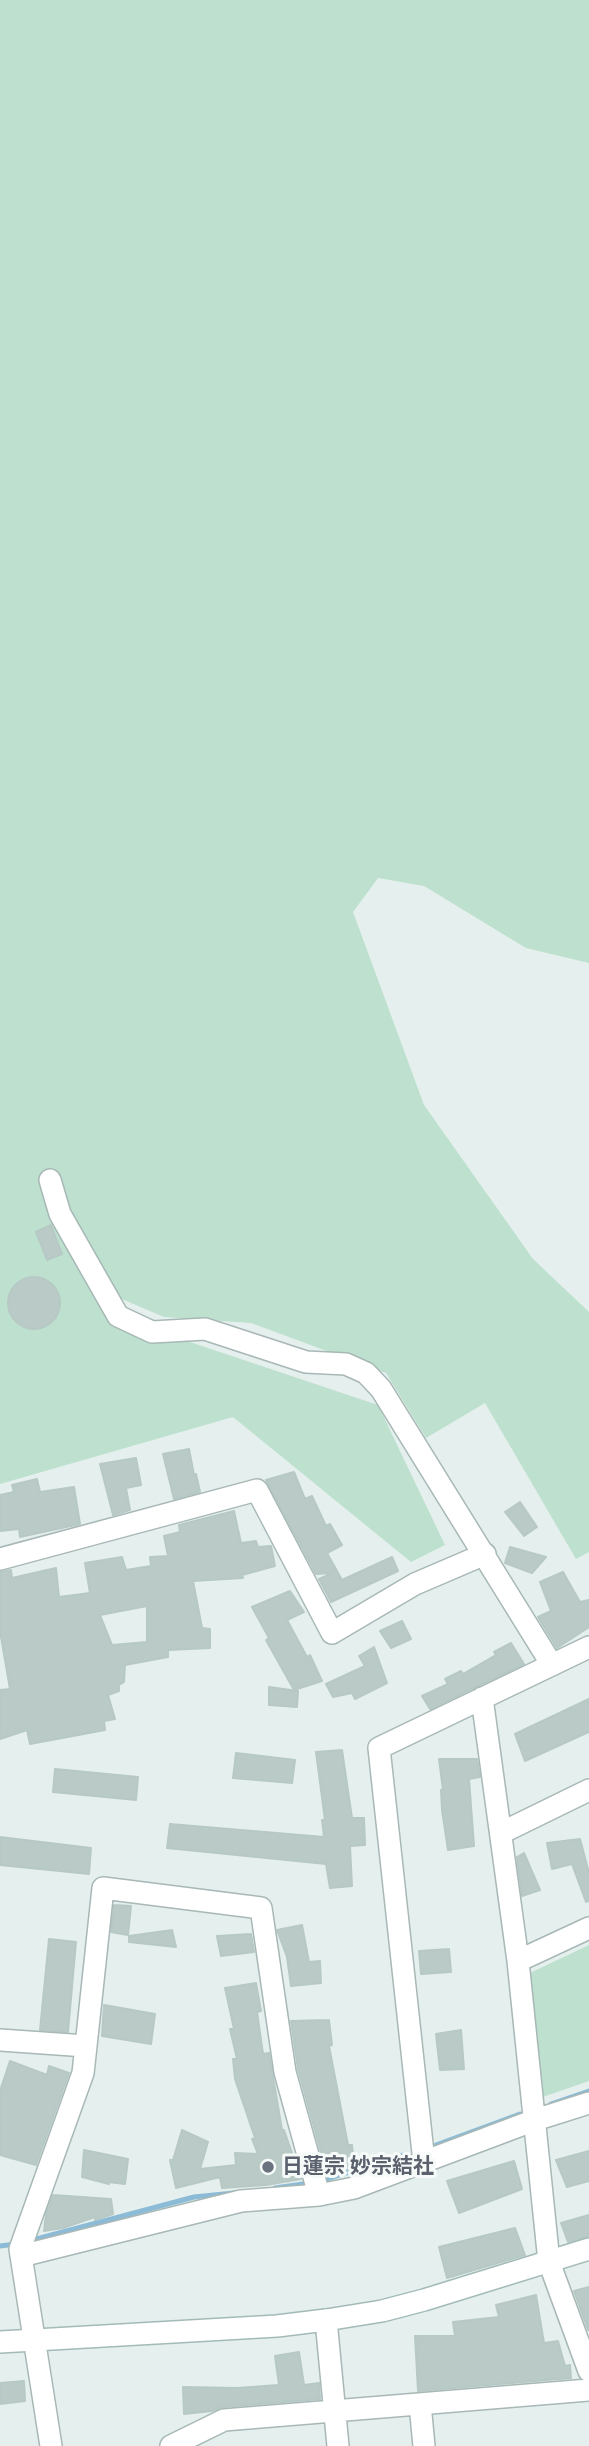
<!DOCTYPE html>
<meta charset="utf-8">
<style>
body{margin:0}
canvas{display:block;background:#e5efed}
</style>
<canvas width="589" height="2446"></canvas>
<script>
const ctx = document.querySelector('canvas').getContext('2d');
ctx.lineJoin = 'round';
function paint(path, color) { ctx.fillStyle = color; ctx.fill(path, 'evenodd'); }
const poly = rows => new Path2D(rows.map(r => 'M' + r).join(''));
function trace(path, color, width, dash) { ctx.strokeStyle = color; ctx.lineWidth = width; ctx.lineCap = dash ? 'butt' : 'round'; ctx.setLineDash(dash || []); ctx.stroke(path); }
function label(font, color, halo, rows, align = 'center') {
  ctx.font = font + ' "Fira Sans","Noto Sans JP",sans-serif'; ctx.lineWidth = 6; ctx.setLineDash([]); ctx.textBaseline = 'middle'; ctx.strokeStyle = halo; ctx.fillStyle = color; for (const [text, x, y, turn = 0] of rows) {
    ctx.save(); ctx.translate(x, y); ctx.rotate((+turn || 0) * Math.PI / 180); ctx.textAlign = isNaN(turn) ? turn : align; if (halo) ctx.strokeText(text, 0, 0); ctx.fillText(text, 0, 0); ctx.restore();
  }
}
paint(poly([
 [0,0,589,0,589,963,526,948,424,886,378,878,353,912,424,1105,533,1259,589,1312,589,1552,576,1559,485,1403,426,1438,386,1373,251,1323,164,1317,122,1299,107,1317,142,1339,184,1340,378,1405,445,1545,411,1562,233,1417,0,1484],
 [589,1945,589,2081,537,2099,526,1981,532,1972]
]), '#bde1ce');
trace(poly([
 [551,2104,589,2091],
 [436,2145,520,2114],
 [320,2181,404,2155],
 [275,2188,310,2183],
 [29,2241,194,2197,234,2193],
 [0,2246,16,2244]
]), '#8bbbd6', 5);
const building = poly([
 [51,1225,62,1254,47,1260,36,1232,51,1225],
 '8 1303a26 26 0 1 1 52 0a26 26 0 1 1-52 0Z',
 [189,1449,194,1475,196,1474,200,1492,174,1499,163,1454,189,1449],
 [136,1458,141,1485,126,1488,130,1510,113,1515,100,1464,136,1458],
 [294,1472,305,1499,312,1496,326,1526,330,1524,342,1545,327,1553,342,1580,392,1557,398,1571,331,1602,319,1579,333,1573,316,1574,266,1480,294,1472],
 [37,1479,40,1492,74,1487,80,1524,20,1537,19,1529,0,1531,0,1495,14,1492,12,1485,37,1479],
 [520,1502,537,1527,524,1536,505,1512,520,1502],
 [234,1511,241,1543,256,1541,258,1547,271,1546,275,1566,242,1575,243,1578,193,1581,202,1628,210,1629,210,1648,168,1650,168,1657,125,1665,124,1682,119,1685,119,1691,108,1695,115,1719,104,1721,105,1730,30,1744,27,1730,0,1739,0,1690,10,1689,0,1631,0,1572,11,1570,12,1578,56,1568,59,1597,90,1593,85,1563,122,1557,126,1570,151,1566,150,1557,168,1556,164,1536,180,1532,179,1525,234,1511],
 [147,1606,147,1642,112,1645,100,1615,147,1606],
 [510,1547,546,1557,532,1573,505,1563,510,1547],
 [563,1572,580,1602,589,1600,589,1627,557,1648,538,1617,551,1611,540,1582,563,1572],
 [290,1591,304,1612,287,1620,307,1657,310,1655,322,1681,294,1690,266,1640,269,1638,252,1607,290,1591],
 [402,1621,411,1639,391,1648,380,1631,402,1621],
 [511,1643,524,1664,430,1709,422,1696,448,1684,445,1679,461,1671,463,1674,496,1655,494,1652,511,1643],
 [374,1647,387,1683,355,1699,352,1693,333,1697,326,1684,365,1666,359,1656,374,1647],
 [269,1687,298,1691,297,1707,269,1705,269,1687],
 [589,1699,589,1732,525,1761,515,1734,589,1699],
 [342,1750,352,1818,364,1818,365,1845,350,1846,352,1886,330,1888,326,1864,167,1848,170,1824,324,1837,322,1820,325,1820,316,1752,342,1750],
 [236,1753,295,1760,292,1783,233,1778,236,1753],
 [439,1759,477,1759,480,1777,469,1779,474,1846,448,1850,442,1810,441,1790,443,1790,439,1759],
 [55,1769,138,1777,136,1800,53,1792,55,1769],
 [0,1837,91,1848,89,1874,0,1865,0,1837],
 [580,1839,589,1873,589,1901,586,1902,572,1864,552,1869,547,1843,580,1839],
 [524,1853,540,1890,522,1896,517,1857,524,1853],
 [114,1905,131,1906,128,1935,111,1932,114,1905],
 [302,1925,309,1962,320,1961,321,1983,291,1986,287,1957,277,1930,302,1925],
 [172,1930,176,1947,129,1942,129,1936,172,1930],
 [251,1934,254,1952,221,1956,217,1936,251,1934],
 [49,1939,76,1942,68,2032,40,2030,49,1939],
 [449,1949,451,1972,421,1974,419,1951,449,1949],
 [256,1983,261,2011,257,2012,263,2054,269,2053,282,2130,284,2130,301,2179,266,2185,222,2188,220,2177,176,2188,170,2160,173,2160,182,2130,208,2142,200,2169,236,2165,235,2153,258,2154,252,2139,255,2138,235,2079,233,2059,237,2059,230,2029,234,2029,225,1988,256,1983],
 [104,2005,155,2014,151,2044,102,2036,104,2005],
 [329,2020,332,2045,329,2046,348,2145,352,2145,354,2167,327,2174,298,2069,291,2021,329,2020],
 [461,2030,464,2069,440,2070,436,2034,461,2030],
 [10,2061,47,2075,49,2066,69,2073,36,2165,0,2155,0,2091,10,2061],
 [84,2150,128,2159,125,2184,108,2182,109,2184,82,2177,84,2150],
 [589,2151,589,2181,567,2187,556,2160,589,2151],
 [514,2161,522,2189,459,2213,447,2181,514,2161],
 [53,2195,111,2199,113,2214,95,2220,95,2217,63,2228,44,2231,46,2214,53,2195],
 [589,2215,589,2236,568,2242,561,2223,589,2215],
 [515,2228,525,2255,447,2278,439,2247,515,2228],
 [589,2287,589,2330,588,2330,574,2291,589,2287],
 [536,2295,544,2343,558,2341,565,2366,570,2365,571,2378,418,2391,415,2336,455,2336,453,2322,499,2317,496,2305,536,2295],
 [299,2352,304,2385,319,2383,320,2399,223,2407,212,2411,184,2414,183,2387,237,2388,279,2385,275,2356,299,2352],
 [24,2381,25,2401,0,2404,0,2383,24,2381]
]);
paint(building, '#bacac6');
trace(building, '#b7c9c5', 2);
const street = poly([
 [50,1180,60,1214,118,1316,152,1332,205,1329,306,1362,346,1364,366,1373,381,1389,552,1665],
 [0,1559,257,1490,332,1633,415,1584,485,1554],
 [482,1698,518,1961,549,2262,589,2371],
 [501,1833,589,1790],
 [518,1961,589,1928],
 [0,2040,86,2046,83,2073,20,2249,51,2446],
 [86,2046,103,1888,261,1908,285,2072,319,2195],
 [424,2162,379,1748,589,1647],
 [21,2256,241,2201,319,2195,354,2188,535,2120,589,2103],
 [326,2320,338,2446],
 [420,2404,424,2446],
 [171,2446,224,2420,589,2390]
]);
const secondary = poly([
 [0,2342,277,2326,326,2320,382,2311,424,2300,589,2249]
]);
trace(street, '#a7b8b6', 24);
trace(secondary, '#a3bbb8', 24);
trace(street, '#fff', 21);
trace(secondary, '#fff', 21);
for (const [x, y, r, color] of [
 [268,2167,7,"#6b7280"]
]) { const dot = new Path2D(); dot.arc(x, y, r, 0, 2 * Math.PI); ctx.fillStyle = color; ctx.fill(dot); trace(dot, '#f6fbf9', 2.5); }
label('bold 21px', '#5b616d', '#f6fbf9', [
 ["日蓮宗 妙宗結社",282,2167]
], 'left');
</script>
